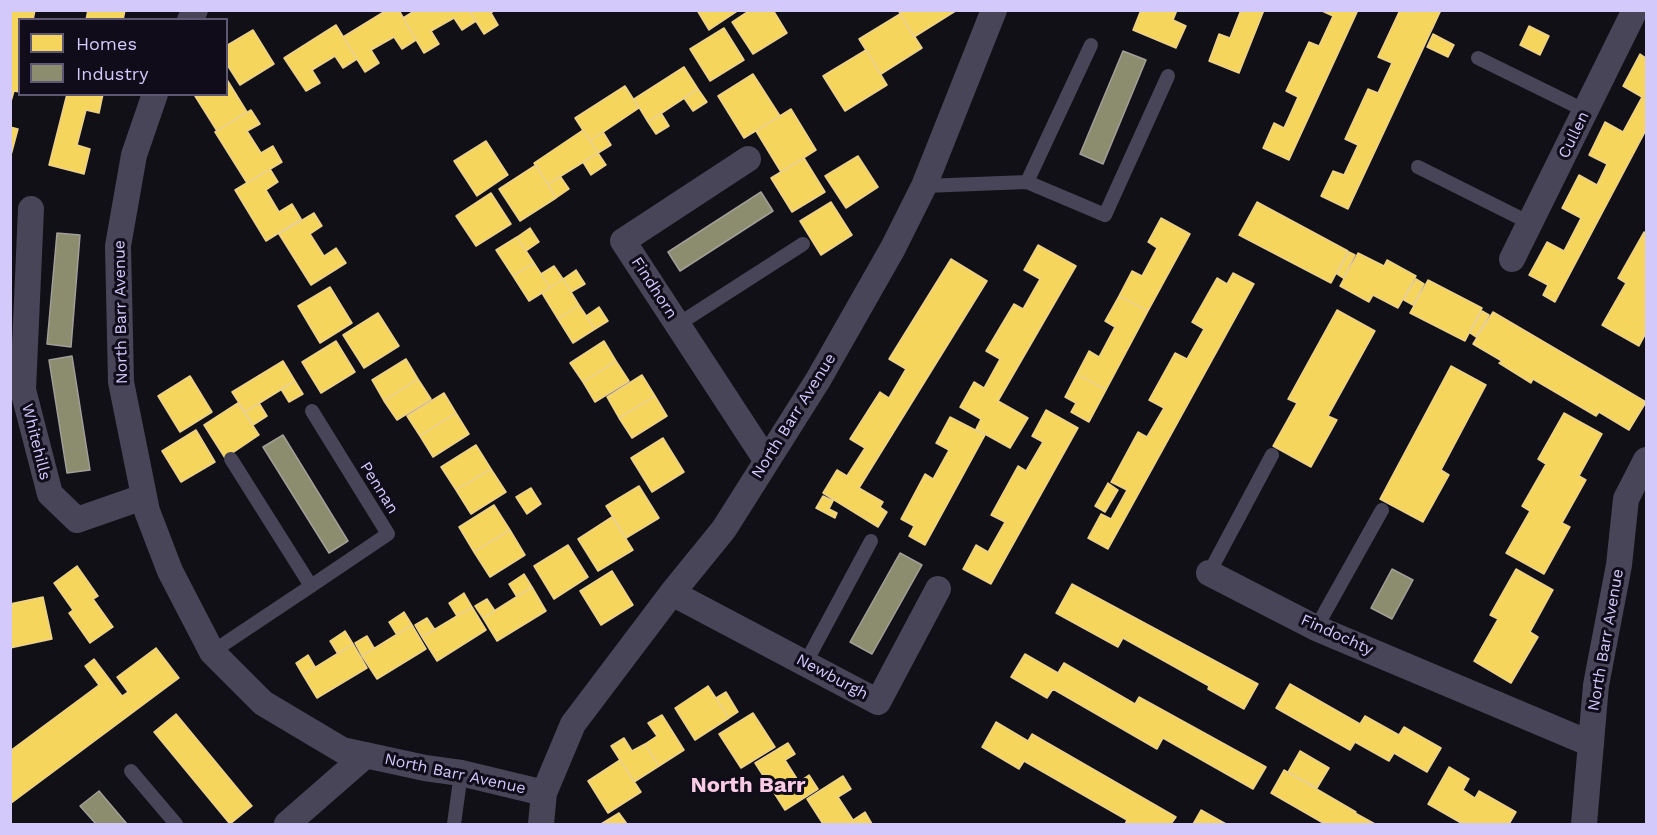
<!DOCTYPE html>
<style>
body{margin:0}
#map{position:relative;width:1657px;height:835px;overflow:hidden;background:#111016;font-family:"Work Sans",sans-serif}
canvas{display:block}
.frame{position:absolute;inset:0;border:12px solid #d4c9fb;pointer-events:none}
.legend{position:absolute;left:18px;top:18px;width:210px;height:78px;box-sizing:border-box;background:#100c1a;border:2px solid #5e5874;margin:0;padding:8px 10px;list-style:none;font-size:18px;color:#d4c9fb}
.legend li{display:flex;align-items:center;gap:12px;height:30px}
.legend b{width:30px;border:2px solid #5e5874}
</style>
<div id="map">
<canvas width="1657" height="835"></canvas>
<div class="frame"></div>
<ul class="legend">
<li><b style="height:16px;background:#f6d55c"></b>Homes</li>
<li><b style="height:16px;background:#8c8c6e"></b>Industry</li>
</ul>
</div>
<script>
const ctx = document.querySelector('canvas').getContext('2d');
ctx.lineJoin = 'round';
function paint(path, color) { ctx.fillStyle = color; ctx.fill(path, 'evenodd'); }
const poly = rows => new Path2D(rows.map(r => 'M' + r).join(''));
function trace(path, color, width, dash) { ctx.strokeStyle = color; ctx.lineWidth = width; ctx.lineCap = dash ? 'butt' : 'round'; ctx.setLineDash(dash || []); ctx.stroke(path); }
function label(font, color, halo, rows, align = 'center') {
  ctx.font = font + ' "Work Sans",sans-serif'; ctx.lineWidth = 6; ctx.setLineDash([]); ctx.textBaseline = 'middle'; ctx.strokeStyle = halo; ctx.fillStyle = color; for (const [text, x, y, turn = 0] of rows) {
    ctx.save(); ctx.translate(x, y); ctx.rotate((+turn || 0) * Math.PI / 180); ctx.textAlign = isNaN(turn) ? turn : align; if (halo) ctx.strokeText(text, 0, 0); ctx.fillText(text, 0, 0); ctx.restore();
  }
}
const homes = poly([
 [11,10,35,10,33,20,20,20,20,92,14,91,10,105,11,10],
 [88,10,125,10,123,20,86,20,88,10],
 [387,10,399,10,416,40,402,49,394,37,371,50,379,63,365,72,343,37,387,10],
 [416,10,469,10,476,21,462,30,454,18,431,31,439,44,424,53,403,18,416,10],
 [469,10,495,10,491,13,498,25,484,34,469,10],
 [697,10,739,10,709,30,697,10],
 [750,10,773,10,787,33,753,54,732,22,750,10],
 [898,10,957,10,914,37,898,10],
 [1141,10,1177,10,1173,20,1186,26,1176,48,1133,30,1141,10],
 [1241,10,1264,10,1239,73,1209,61,1219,34,1230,38,1241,10],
 [1320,10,1358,10,1289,160,1263,148,1274,123,1284,128,1298,97,1286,91,1309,42,1319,46,1333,16,1320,10],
 [1400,10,1412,12,1413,10,1441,10,1348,209,1321,196,1333,171,1344,175,1358,145,1345,139,1368,89,1378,93,1392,63,1378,57,1400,10],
 [900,14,922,48,881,74,859,39,900,14],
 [336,25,357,59,343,68,335,56,312,70,320,83,306,91,284,58,336,25],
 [1529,26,1549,36,1540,55,1520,45,1529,26],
 [724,28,744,60,710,81,690,49,724,28],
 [253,30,274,64,240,85,226,63,226,46,253,30],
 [1433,34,1454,45,1448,57,1427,47,1433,34],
 [866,50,887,85,845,111,823,76,866,50],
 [1640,54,1646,58,1646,130,1555,302,1543,295,1548,285,1529,275,1547,242,1564,251,1581,218,1562,208,1579,175,1597,185,1607,164,1589,155,1605,122,1623,132,1642,97,1623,86,1640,54],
 [684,67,698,89,648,122,634,99,684,67],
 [753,74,780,116,744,138,718,96,753,74],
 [226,78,247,112,217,131,195,96,226,94,226,78],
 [625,86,639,108,590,141,575,118,625,86],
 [698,89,707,102,693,111,684,98,698,89],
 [67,94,103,94,99,113,86,110,77,145,90,149,84,174,49,165,67,94],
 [791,109,816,150,781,172,756,131,791,109],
 [251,110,260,124,247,131,261,153,273,146,282,162,247,183,215,132,251,110],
 [661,113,669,126,656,134,648,122,661,113],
 [10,127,18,129,11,155,10,155,10,127],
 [583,130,598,153,548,184,534,163,583,130],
 [603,132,611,145,598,153,590,141,603,132],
 [486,141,508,175,477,196,454,161,486,141],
 [598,153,606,165,591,175,583,162,598,153],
 [858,156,878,187,846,208,825,176,858,156],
 [804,158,825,192,792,212,771,178,804,158],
 [536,165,556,198,520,221,499,189,536,165],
 [270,169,278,182,266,190,279,212,292,204,301,219,266,241,235,190,270,169],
 [560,176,569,189,556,198,548,184,560,176],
 [491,193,511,224,476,246,456,216,491,193],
 [831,202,852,235,821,255,800,221,831,202],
 [1257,202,1348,251,1331,283,1239,235,1257,202],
 [314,213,322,226,310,234,324,256,336,248,346,263,311,285,279,234,314,213],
 [1161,218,1190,234,1148,311,1119,296,1132,271,1142,276,1157,248,1148,242,1161,218],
 [530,228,539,242,526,251,517,237,530,228],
 [1644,232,1646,233,1646,333,1639,346,1602,325,1626,283,1618,278,1644,232],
 [517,237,534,263,513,276,496,250,517,237],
 [1038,245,1076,266,998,401,1028,418,1010,448,976,429,981,419,960,407,974,382,984,388,1000,359,986,351,1014,304,1023,309,1040,279,1024,270,1038,245],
 [1349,252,1355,255,1343,278,1337,274,1349,252],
 [1358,253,1384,266,1387,260,1416,276,1398,308,1373,295,1369,302,1340,286,1358,253],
 [951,259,987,281,859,488,883,502,880,507,887,512,878,527,823,493,837,470,847,476,865,448,850,439,880,392,889,398,906,369,889,359,951,259],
 [534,263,550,288,529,301,513,276,534,263],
 [554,266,563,279,550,288,541,274,554,266],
 [576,270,585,284,571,292,563,279,576,270],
 [1233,273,1254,284,1108,549,1088,538,1101,514,1111,519,1127,490,1111,482,1138,432,1147,437,1164,408,1149,400,1175,353,1187,359,1204,329,1192,322,1217,278,1227,284,1233,273],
 [563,279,579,305,558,319,542,293,563,279],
 [1416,279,1424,284,1413,305,1404,300,1416,279],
 [1428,280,1482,308,1465,341,1410,313,1428,280],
 [330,287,352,323,320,343,298,306,330,287],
 [1119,296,1148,311,1106,390,1077,374,1089,351,1099,357,1115,327,1105,321,1119,296],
 [579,305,595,329,573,343,558,319,579,305],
 [599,307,608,321,595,329,586,316,599,307],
 [1337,310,1375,331,1328,416,1337,420,1311,467,1273,446,1297,403,1288,399,1337,310],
 [1482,311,1489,315,1476,337,1470,333,1482,311],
 [1493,312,1646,402,1629,430,1599,412,1596,416,1533,379,1531,383,1499,363,1502,361,1473,344,1493,312],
 [378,313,399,346,364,368,343,335,378,313],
 [336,341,355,372,321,393,302,362,336,341],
 [604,341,616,361,583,382,570,363,604,341],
 [406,359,418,379,384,401,372,380,406,359],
 [283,361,295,381,245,412,232,392,283,361],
 [616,361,629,381,595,402,583,382,616,361],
 [1451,366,1486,385,1441,470,1449,475,1423,522,1380,499,1451,366],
 [1077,374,1106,390,1089,422,1071,412,1076,403,1065,397,1077,374],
 [642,375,655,396,619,418,607,397,642,375],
 [190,376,212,412,180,432,158,396,190,376],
 [418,379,431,399,397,420,384,401,418,379],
 [295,381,303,394,289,402,281,389,295,381],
 [444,393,456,413,420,436,407,416,444,393],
 [655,396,667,416,632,438,619,418,655,396],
 [238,403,259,435,225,458,204,425,238,403],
 [259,403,267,416,253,425,245,412,259,403],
 [1046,410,1078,428,991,584,963,569,976,545,988,552,1005,522,991,515,1018,466,1026,471,1043,442,1032,436,1046,410],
 [456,413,469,434,433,457,420,436,456,413],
 [1564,413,1602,434,1579,476,1586,480,1562,523,1570,527,1544,574,1506,553,1530,511,1522,506,1546,464,1538,459,1564,413],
 [950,417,985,435,925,545,909,536,914,526,901,519,925,474,933,479,949,450,936,443,950,417],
 [196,430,215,462,181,482,162,451,196,430],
 [663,438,684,472,652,492,631,458,663,438],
 [476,445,491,469,456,490,441,467,476,445],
 [491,469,506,492,471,514,456,490,491,469],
 [1108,483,1118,490,1105,512,1095,506,1108,483],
 [639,486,659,518,626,538,606,506,639,486],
 [531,488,541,504,527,514,516,497,531,488],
 [823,496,833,501,829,509,837,513,835,518,816,508,823,496],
 [494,505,510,530,474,552,459,527,494,505],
 [612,517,633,550,598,571,578,539,612,517],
 [510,530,525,555,490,577,474,552,510,530],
 [568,545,588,577,554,599,534,566,568,545],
 [77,566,98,596,93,599,113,627,90,643,69,613,73,610,54,583,77,566],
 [1516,569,1553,590,1530,632,1538,637,1511,683,1474,661,1498,619,1490,615,1516,569],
 [612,571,633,605,601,625,580,591,612,571],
 [524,574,532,587,517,597,509,584,524,574],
 [1072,584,1258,684,1244,709,1208,689,1209,686,1123,638,1118,647,1056,613,1072,584],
 [532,587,546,611,497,641,483,618,532,587],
 [464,593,472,607,457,616,449,603,464,593],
 [43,597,52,639,10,648,10,604,43,597],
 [487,599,495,611,483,618,475,606,487,599],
 [472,607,486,630,437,661,422,637,472,607],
 [404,612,412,625,397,635,389,622,404,612],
 [427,618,435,630,422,637,415,625,427,618],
 [412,625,426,649,377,679,362,656,412,625],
 [345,631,353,644,338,654,330,641,345,631],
 [367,636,374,648,362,656,355,643,367,636],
 [353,644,367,668,317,698,303,675,353,644],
 [156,648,179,678,10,804,10,751,99,685,85,666,94,659,122,696,128,692,117,677,156,648],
 [1025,654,1058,673,1064,663,1135,704,1139,697,1266,767,1253,789,1163,738,1157,749,1053,689,1047,698,1011,677,1025,654],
 [308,655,315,667,303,675,296,663,308,655],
 [1290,684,1360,724,1365,716,1399,735,1404,727,1441,748,1427,772,1394,753,1389,761,1355,742,1350,750,1276,708,1290,684],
 [708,686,729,718,695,740,675,708,708,686],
 [726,692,738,712,729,718,716,698,726,692],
 [753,713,775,747,741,768,719,734,753,713],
 [176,714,252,806,230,824,154,732,176,714],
 [662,715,684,750,659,766,645,744,657,736,648,723,662,715],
 [996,722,1028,741,1032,734,1176,817,1171,824,1125,824,1127,820,1024,761,1019,769,982,747,996,722],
 [624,738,632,751,645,744,659,766,634,782,611,746,624,738],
 [788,743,795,754,785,760,799,782,809,775,818,789,785,810,755,763,788,743],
 [1300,751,1329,768,1317,788,1288,772,1300,751],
 [620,760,641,792,608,813,588,781,620,760],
 [1449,767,1469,779,1463,790,1475,798,1479,791,1516,812,1509,824,1463,824,1428,804,1449,767],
 [1284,770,1356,812,1355,813,1375,824,1325,824,1271,793,1284,770],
 [843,776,851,789,838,797,853,820,865,812,872,824,823,824,807,799,843,776],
 [1201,810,1226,824,1193,824,1201,810],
 [619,813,627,824,601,824,619,813]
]);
paint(homes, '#f6d55c');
trace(homes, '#ecd18c', 1.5);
const industry = poly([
 [1123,51,1146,60,1103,164,1080,154,1123,51],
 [761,192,773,211,680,271,668,252,761,192],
 [57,233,80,235,71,347,47,344,57,233],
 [72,356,90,470,67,473,49,360,72,356],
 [283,435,348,541,329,553,263,447,283,435],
 [900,553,922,565,872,654,850,642,900,553],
 [1392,569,1413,580,1392,619,1371,608,1392,569],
 [99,791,127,824,96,824,80,806,99,791]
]);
paint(industry, '#8c8c6e');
trace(industry, '#a29e98', 1.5);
trace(poly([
 [1478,58,1586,111],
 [1418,167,1530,223],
 [1027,182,1091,45],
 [924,186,1027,182,1105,215,1168,76],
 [677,325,803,244],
 [1209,573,1272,455],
 [311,586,388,534,312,411],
 [1316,628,1382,510],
 [212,652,311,586,231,459],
 [805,664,871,541],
 [131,771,176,824],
 [454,824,461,773]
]), '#474557', 14);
trace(poly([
 [190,20,195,10],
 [155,94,134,155,118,246,121,382,147,511,170,571,212,652,263,703,342,750,425,768,461,773,544,793],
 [748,159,623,241,766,460],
 [31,209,23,390,50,494,77,520,143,497],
 [1512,259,1635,10],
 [1209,573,1316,628,1591,744],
 [672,593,878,702,938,589],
 [287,824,366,755],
 [541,824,544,793,573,724,672,593,724,529,818,380,893,248,924,186,994,10],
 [1584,824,1596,685,1619,565,1626,499,1646,460]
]), '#474557', 26);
label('16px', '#d4c9fb', '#100c1a', [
 ["Cullen",1574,135,-64],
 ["Findhorn",654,288,57],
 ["North Barr Avenue",121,312,-91],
 ["North Barr Avenue",794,416,-58],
 ["Whitehills",36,442,76],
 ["Pennan",379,488,58],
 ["Findochty",1337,635,24],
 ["North Barr Avenue",1606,640,-80],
 ["Newburgh",832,677,28],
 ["North Barr Avenue",455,774,12]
]);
label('bold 22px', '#fbcbe5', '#100c1a', [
 ["North Barr",748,786]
]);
</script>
